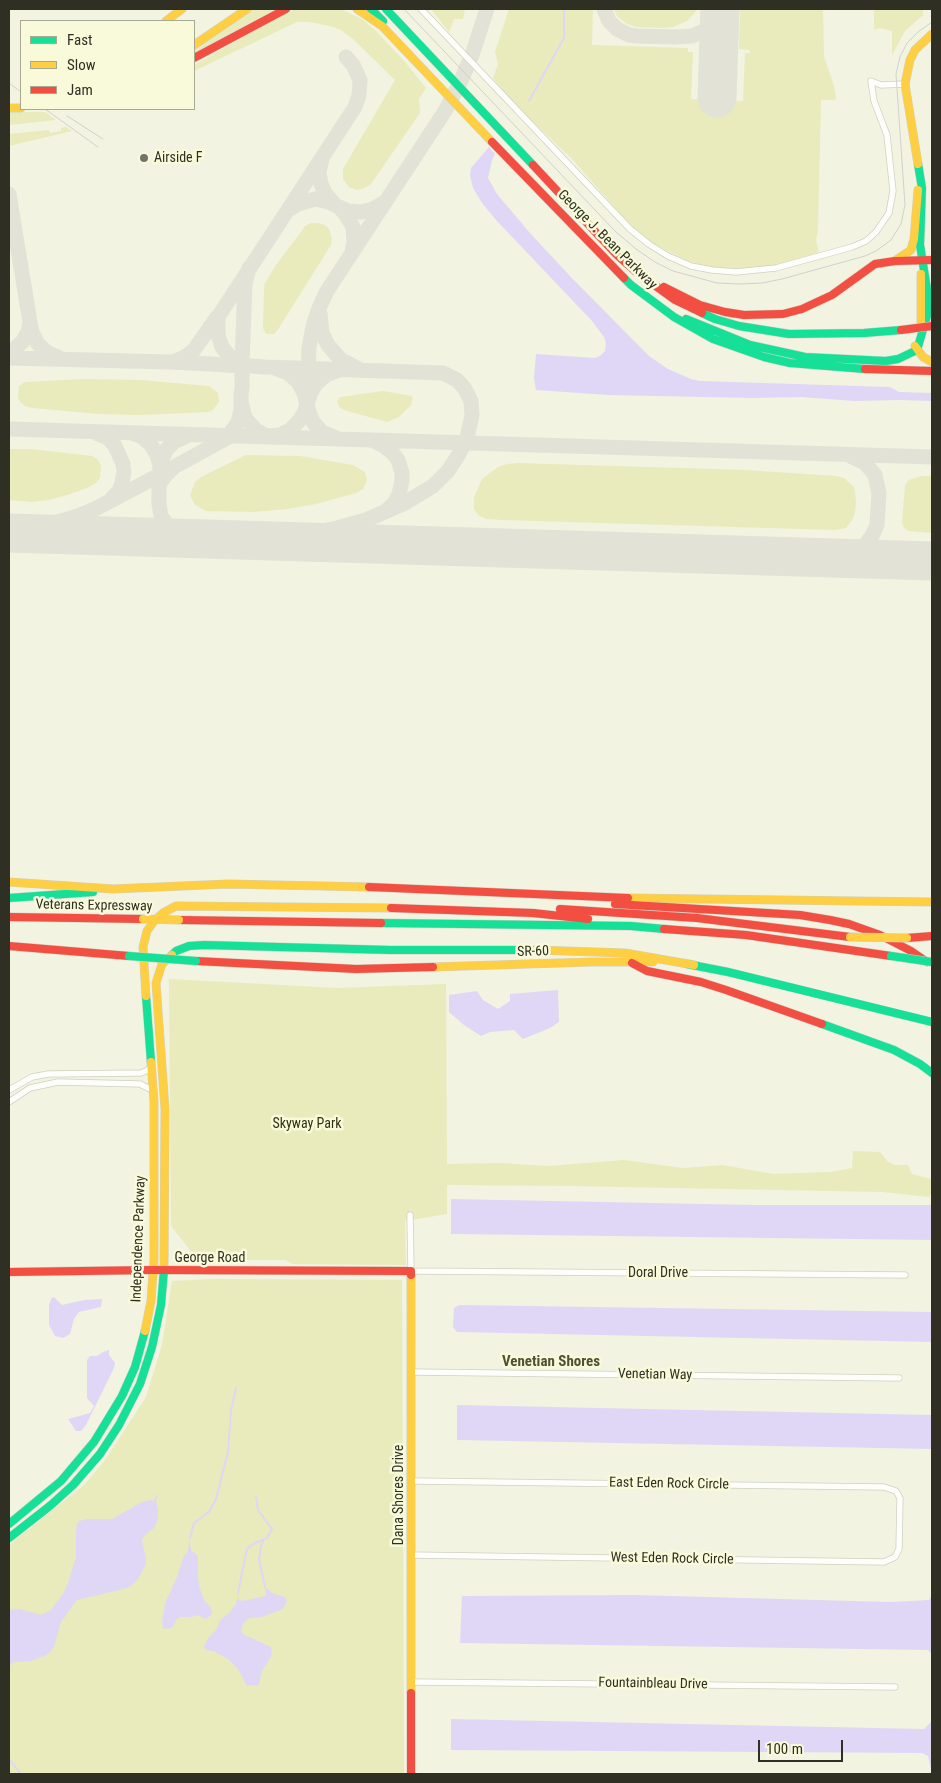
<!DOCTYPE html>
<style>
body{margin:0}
#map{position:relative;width:941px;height:1783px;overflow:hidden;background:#f2f3e1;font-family:"Roboto Condensed",sans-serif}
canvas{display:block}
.frame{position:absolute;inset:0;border:10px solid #2f3023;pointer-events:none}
.legend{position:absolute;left:20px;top:20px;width:175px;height:90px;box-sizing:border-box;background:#f8fada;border:1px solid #a8a991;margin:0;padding:6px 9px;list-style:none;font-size:15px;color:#2f3023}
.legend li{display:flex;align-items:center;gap:10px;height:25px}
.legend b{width:25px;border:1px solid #a8a991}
.scale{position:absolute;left:758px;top:1740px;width:85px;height:22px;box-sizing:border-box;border:2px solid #2f3023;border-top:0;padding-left:6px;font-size:15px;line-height:18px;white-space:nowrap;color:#2f3023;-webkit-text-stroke:4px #f8fada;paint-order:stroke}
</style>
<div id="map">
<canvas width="941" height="1783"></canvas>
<div class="frame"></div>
<ul class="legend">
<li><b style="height:6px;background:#16e098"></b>Fast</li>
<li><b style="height:6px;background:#ffcf43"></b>Slow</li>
<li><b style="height:6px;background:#f24e42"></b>Jam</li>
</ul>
<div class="scale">100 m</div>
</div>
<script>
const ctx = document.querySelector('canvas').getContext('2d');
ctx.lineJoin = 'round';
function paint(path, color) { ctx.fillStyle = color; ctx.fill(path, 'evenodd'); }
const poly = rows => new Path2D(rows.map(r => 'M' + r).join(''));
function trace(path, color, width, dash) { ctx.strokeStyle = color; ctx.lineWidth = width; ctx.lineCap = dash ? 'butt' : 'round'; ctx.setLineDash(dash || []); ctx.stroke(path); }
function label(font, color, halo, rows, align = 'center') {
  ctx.font = font + ' "Roboto Condensed",sans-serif'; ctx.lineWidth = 5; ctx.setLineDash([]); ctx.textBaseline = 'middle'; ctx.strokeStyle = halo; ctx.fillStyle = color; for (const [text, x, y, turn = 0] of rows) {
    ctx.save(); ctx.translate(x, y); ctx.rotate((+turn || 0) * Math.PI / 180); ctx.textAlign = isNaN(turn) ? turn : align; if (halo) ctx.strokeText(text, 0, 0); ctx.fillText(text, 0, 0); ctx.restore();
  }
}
paint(poly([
 [249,9,276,9,194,53,194,48],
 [296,9,340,9,362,19,376,31,405,62,426,88,419,99,420,113,371,184,365,188,357,190,349,187,343,179,343,169,395,80,354,40,341,30,330,26,309,22,297,22,194,71,194,66,196,64,285,13],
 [431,9,465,9,463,19,454,19,449,32],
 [509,9,593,9,592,45,688,48,688,52,693,52,691,99,743,101,745,53,750,53,750,50,739,49,740,9,823,9,824,56,834,86,836,97,835,100,821,100,818,231,816,240,819,252,774,266,746,269,709,267,688,261,664,249,648,240,632,227,571,158,510,100,493,78,498,64,495,52],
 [614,9,698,9,687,21,673,27,665,28,636,27,627,24,617,16],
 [874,9,923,9,923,15,905,31,892,55,892,31,880,28,874,30],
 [9,112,45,112,56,120,9,125],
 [66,127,72,131,9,146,9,134,49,130,50,133,61,131,61,128],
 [311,223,318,223,325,225,329,229,332,239,331,245,277,331,274,334,266,334,263,328,264,288,265,283,276,265,301,232,305,226],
 [85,379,140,380,209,386,218,393,219,402,213,410,208,412,140,415,100,414,32,408,25,406,20,402,18,397,19,386,25,382],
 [383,391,412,396,413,398,411,405,399,417,387,422,344,410,340,408,337,402,340,397],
 [9,449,31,449,92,456,98,460,101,466,100,478,96,483,87,488,67,495,49,500,31,502,9,500],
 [246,455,300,456,353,465,365,472,367,480,363,489,356,493,316,504,287,509,254,512,206,511,195,505,190,495,195,482,201,477],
 [518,463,745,470,836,476,844,478,854,487,856,501,855,513,852,520,846,528,835,530,502,520,486,519,478,515,474,509,474,498,482,479,498,467,507,464],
 [921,476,932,476,932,533,908,531,903,526,902,521,905,485,909,480],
 [169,979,337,988,446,984,447,1164,499,1163,549,1166,624,1160,683,1168,723,1165,773,1174,830,1172,852,1168,853,1151,880,1152,888,1162,895,1165,908,1165,912,1174,931,1179,932,1191,929,1197,883,1192,570,1186,447,1185,447,1214,405,1221,406,1265,293,1264,285,1260,198,1260,171,1226],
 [211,1279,402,1280,404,1774,9,1774,9,1545,84,1485,105,1460,146,1397,162,1345,172,1281]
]), '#e9ebbc');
paint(poly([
 [489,147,495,154,492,160,488,178,497,194,530,233,569,275,649,356,668,369,691,379,700,381,890,387,899,392,932,393,932,401,899,400,854,401,801,397,752,398,608,395,536,390,534,378,536,354,595,358,600,356,605,351,606,344,604,337,592,321,496,220,482,203,473,188,470,175,471,168],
 [558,990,559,1022,550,1028,523,1039,514,1030,490,1032,481,1036,464,1025,449,1012,449,995,477,991,483,1000,498,1009,510,1001,510,994],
 [451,1199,754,1205,932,1205,932,1240,451,1234],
 [54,1297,62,1305,84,1300,102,1299,101,1307,79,1312,74,1319,70,1334,63,1338,55,1336,49,1325,49,1305,51,1299],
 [459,1305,932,1312,932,1342,457,1332,453,1327,454,1308],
 [109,1350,109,1355,115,1363,114,1368,86,1425,81,1431,76,1431,68,1419,90,1413,94,1406,87,1398,87,1360,90,1356,97,1356,103,1352],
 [457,1405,932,1415,932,1449,457,1440],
 [158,1493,156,1502,158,1509,158,1519,154,1528,145,1535,142,1540,146,1558,146,1564,138,1579,131,1586,124,1589,77,1600,61,1622,54,1647,47,1655,31,1661,13,1662,9,1667,9,1610,20,1609,41,1615,51,1610,64,1592,68,1583,76,1557,76,1531,77,1524,79,1521,87,1519,112,1519,142,1502,150,1500,153,1501],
 [189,1538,191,1550,198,1556,198,1578,200,1589,204,1600,211,1608,212,1614,206,1619,197,1615,192,1617,180,1617,177,1619,172,1628,165,1629,163,1628,162,1622,165,1603,177,1577,183,1558,188,1551],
 [265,1587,274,1594,285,1597,287,1601,283,1609,262,1617,249,1618,243,1624,241,1630,243,1634,271,1647,272,1650,271,1657,262,1671,259,1685,247,1686,238,1669,228,1659,213,1651,205,1650,204,1646,209,1637,216,1630,220,1620,229,1613,236,1604,238,1593,238,1599,242,1601,266,1596],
 [634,1595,891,1602,929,1600,932,1595,932,1654,928,1650,460,1643,462,1596],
 [451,1719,924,1729,932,1721,932,1774,928,1756,922,1753,451,1750]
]), '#e0d7f6');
trace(poly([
 [529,101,564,38,564,9],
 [190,1538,194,1523,209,1512,216,1499,228,1452,231,1411,236,1388],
 [264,1540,261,1545,259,1559,265,1587],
 [238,1593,247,1549,253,1544,267,1538,272,1529,258,1510,256,1497],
 [9,1759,21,1774]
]), '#e0d7f6', 2);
trace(poly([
 [604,9,609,21,617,29,629,35,637,36,675,37,692,36,708,29,720,15],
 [322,159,319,172,321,184,325,193,335,205,348,211,362,212,373,209,385,202],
 [9,194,30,322,28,332,23,341,9,354],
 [288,210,298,204,315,199,328,202,339,207,346,215,353,227,354,241,352,252],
 [320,313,322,333,328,345,341,360,357,368],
 [30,322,32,332,38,344,48,353,58,357],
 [9,358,169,362,211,364,242,366,250,366,265,367,443,373,457,380,465,389,471,401,472,415,467,438,459,454,448,471,433,486,405,503,366,520,337,528,298,536,256,539,192,537,177,533,167,525,161,516,159,504,159,485,164,477,174,467,227,438,238,422,241,410,241,395,242,388,242,366,244,308,245,284,249,268],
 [173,362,185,357,194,350,217,317],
 [244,365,231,358,222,347,218,335,218,317,355,107,359,95,360,80,353,65,346,57],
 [277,369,288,373,298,382,304,393,309,412,313,422,322,432,336,438],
 [307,404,309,348,313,326,319,308,327,291,445,111,460,83,472,55,487,9],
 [242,405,245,418,256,430,267,436,280,435,290,430,299,421,304,413,311,392,316,384,326,375,337,371],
 [9,429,932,457],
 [96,433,108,438,115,446,123,464,124,472,122,483,119,491,112,498],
 [132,433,142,437,151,445,157,455,160,465],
 [374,441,384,446,393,453,398,460,402,473,402,481,399,494,395,502,387,510],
 [159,481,160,465,166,450,174,442,188,435],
 [9,530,47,525,78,516,95,509,167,471],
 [39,530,68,534],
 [833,558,850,552,866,544,873,534,877,525,879,493,875,475,865,463,850,456]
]), '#e2e2d6', 15);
trace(poly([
 [717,98,720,9],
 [9,533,932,561]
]), '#e2e2d6', 39);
const street = poly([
 [421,9,630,229,650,245,668,256,691,266,712,270,736,272,776,268,852,247,866,241,876,232,889,213,893,191,887,135,874,101,871,81,881,85,905,84],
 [9,1090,32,1077,48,1074,141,1073,146,1071,152,1066],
 [9,1102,30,1088,58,1082,140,1084,154,1091],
 [410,1215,411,1271,905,1275],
 [412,1372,899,1378],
 [411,1555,884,1562,895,1557,899,1549,900,1498,896,1491,884,1487,411,1481],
 [411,1682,895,1687]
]);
const fast = poly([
 [371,9,383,21],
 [386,9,533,165],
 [624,278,631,285,674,317,713,339,764,357,790,363,865,369],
 [702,313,715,319,739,326,789,334,864,333,901,330],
 [686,319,750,345,805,357,886,361,898,359,917,350,927,316,927,289,920,245,922,188,918,164],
 [9,898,93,892],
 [381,923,631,926,664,929],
 [172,955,176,951,189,946,204,945,391,950,536,950],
 [687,964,728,972,932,1022],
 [146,996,151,1062],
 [822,1024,894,1050,920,1064,932,1073],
 [9,1524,61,1481,94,1442,122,1396,135,1367,145,1331],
 [9,1538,51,1505,73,1485,100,1454,119,1425,140,1384,152,1347,161,1305,164,1270]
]);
const slow = poly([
 [357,9,382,26,492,142],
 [166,21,182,9],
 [194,45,247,9],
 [9,108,21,108],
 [918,164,905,84,910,60,915,50,932,34],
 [896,260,911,250,914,239,918,190],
 [921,274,921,323],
 [915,346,923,357,932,362],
 [9,882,113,889,228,884,369,887],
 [628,898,932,902],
 [536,950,625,953,694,965],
 [433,967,591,962,653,962],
 [146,996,143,947,147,931,154,921,163,913,176,906,391,908],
 [164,1270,165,1109,156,983,162,964,172,955],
 [411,1275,411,1693],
 [145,1331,151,1301,154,1260,154,1102,151,1062]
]);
const jam = poly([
 [194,58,286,9],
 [492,142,624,278],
 [533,165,616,254,635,271,675,300,702,313],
 [664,287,700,305,725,312,744,315,783,314,802,309,832,295,875,264,895,261,932,260],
 [865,369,932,371],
 [369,887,628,898],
 [615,904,800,915,830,920,849,924,880,935,911,951,927,962],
 [391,908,533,913,588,919],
 [560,909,697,918,850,937],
 [9,917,143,919],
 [179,920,381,923],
 [664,929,746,935,891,956],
 [907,938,932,936],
 [9,946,129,956],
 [196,961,356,969,433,967],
 [632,963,647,971,701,982,726,990,822,1024],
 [9,1272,153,1270,411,1271,411,1275],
 [411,1693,411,1774]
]);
trace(street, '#d0d1c3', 7);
trace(fast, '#d0d1c3', 9);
trace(slow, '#d0d1c3', 9);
trace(jam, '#d0d1c3', 9);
trace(street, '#fdfdfa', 5.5);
trace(fast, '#16e098', 8);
trace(slow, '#ffcf43', 8);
trace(jam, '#f24e42', 8);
trace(poly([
 [404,9,615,231,636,249,655,262,673,271,717,283,740,284,762,283,782,279,865,256,876,251,891,240,901,224,905,205,896,74,900,57,907,43,918,32,932,22],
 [9,83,21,92],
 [45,109,98,147],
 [67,116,103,139]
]), '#d1d1cc', 1);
const fastBridge = poly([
 [129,956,196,961],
 [891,956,932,962]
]);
const slowBridge = poly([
 [143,919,179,920],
 [850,937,907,938]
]);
const jamBridge = poly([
 [901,330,932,326]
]);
trace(fastBridge, '#d0d1c3', 9, []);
trace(slowBridge, '#d0d1c3', 9, []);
trace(jamBridge, '#d0d1c3', 9, []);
trace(fastBridge, '#16e098', 8);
trace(slowBridge, '#ffcf43', 8);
trace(jamBridge, '#f24e42', 8);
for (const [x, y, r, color] of [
 [144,158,5,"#737466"]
]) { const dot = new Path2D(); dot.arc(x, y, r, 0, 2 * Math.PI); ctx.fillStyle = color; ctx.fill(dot); trace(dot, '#f8fada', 2); }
label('14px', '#2f3023', '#f8fada', [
 ["Airside F",154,158]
], 'left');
label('14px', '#2f3023', '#f8fada', [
 ["George J. Bean Parkway",607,240,45],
 ["Veterans Expressway",94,906,1],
 ["SR-60",533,952,-2],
 ["Independence Parkway",139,1239,-88],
 ["George Road",210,1258],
 ["Doral Drive",658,1273],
 ["Venetian Way",655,1375,1],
 ["East Eden Rock Circle",669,1484,1],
 ["Dana Shores Drive",399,1495,-90],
 ["West Eden Rock Circle",672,1559,1],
 ["Fountainbleau Drive",653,1684,1]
]);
label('14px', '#313113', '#f8fada', [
 ["Skyway Park",307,1124]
]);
label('bold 15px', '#4f5035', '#f8fada', [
 ["Venetian Shores",551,1362]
]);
</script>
